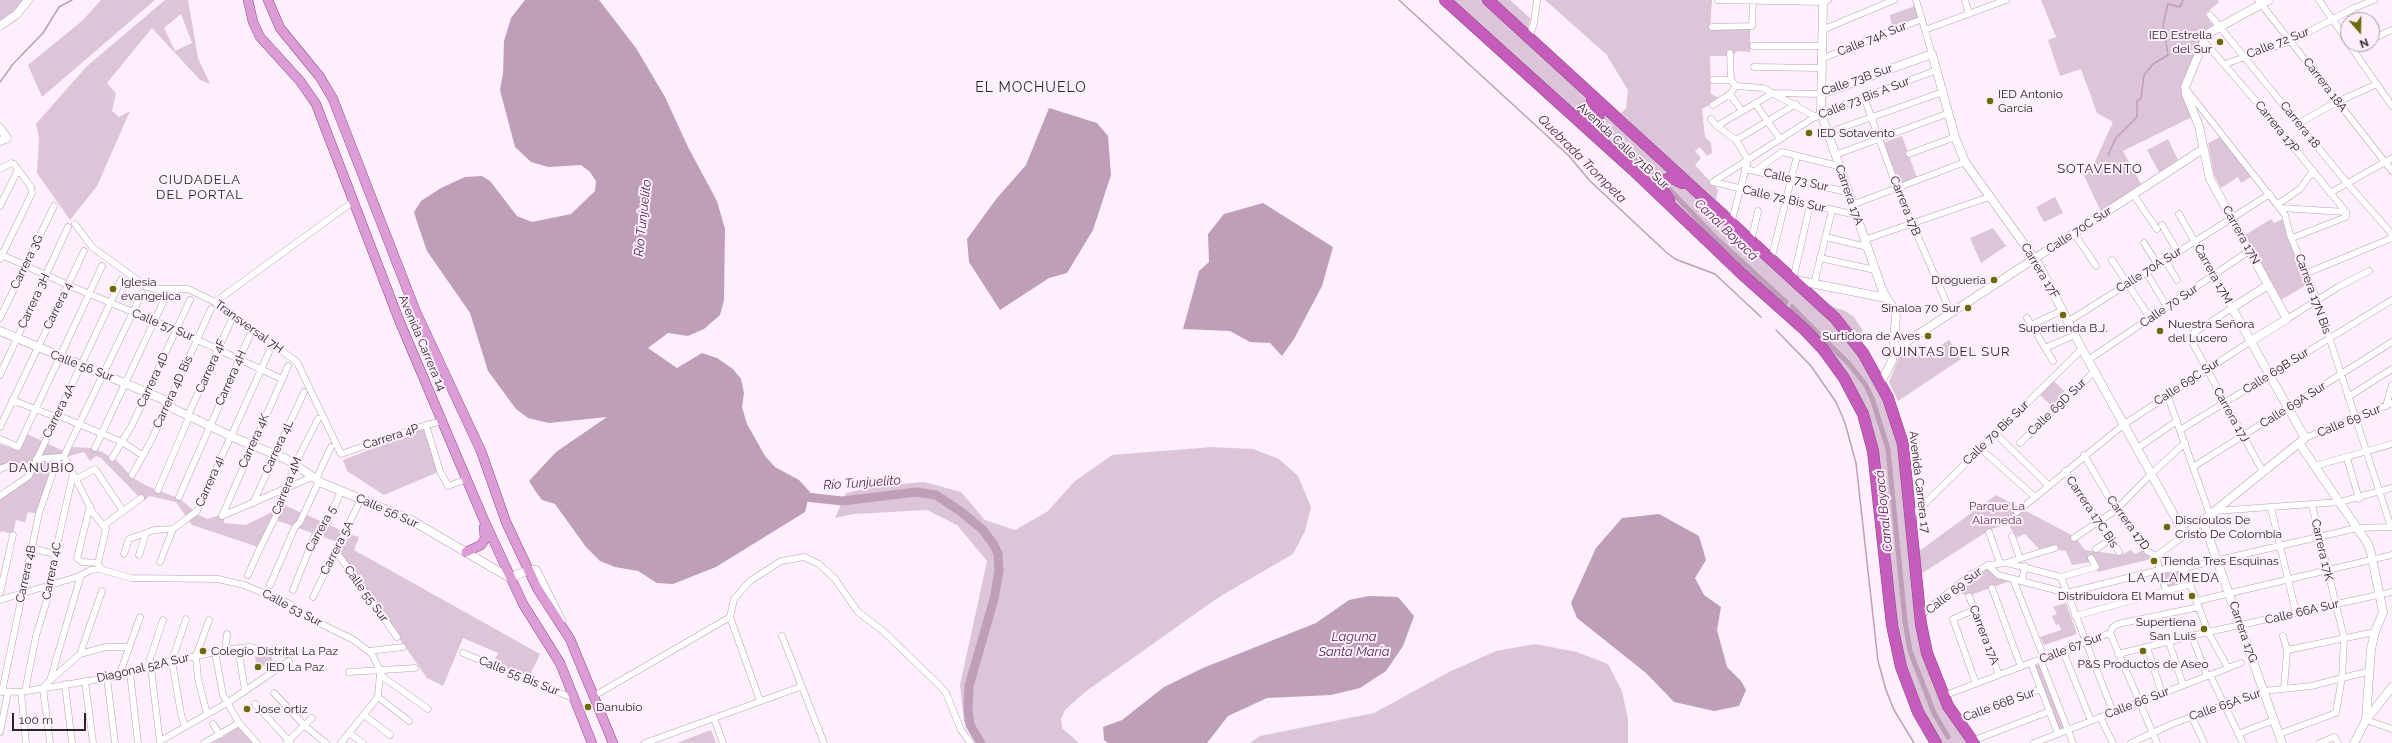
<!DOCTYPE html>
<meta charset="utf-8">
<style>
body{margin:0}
#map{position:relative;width:2392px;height:743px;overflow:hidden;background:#fdeffb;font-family:Raleway,sans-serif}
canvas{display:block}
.north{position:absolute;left:2340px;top:12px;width:40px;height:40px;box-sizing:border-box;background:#fdeffb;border:1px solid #a99ea8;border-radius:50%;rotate:160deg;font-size:11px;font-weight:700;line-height:16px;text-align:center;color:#2c242b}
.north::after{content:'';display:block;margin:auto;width:14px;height:18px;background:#6b6a07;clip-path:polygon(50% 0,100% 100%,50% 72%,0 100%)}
.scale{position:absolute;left:12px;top:713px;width:74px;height:18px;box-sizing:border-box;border:2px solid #2c242b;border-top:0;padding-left:5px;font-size:12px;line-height:14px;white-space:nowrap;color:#2c242b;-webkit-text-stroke:3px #fdeffb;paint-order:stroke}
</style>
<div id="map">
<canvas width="2392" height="743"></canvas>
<div class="north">N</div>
<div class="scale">100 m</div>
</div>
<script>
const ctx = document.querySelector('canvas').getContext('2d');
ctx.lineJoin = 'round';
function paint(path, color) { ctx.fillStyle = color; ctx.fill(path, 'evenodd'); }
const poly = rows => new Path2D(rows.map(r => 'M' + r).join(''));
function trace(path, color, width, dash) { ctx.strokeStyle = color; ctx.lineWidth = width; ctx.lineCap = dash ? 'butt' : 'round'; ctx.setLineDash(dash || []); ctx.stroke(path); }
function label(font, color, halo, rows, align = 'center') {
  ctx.font = font + ' Raleway,sans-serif'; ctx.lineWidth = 4; ctx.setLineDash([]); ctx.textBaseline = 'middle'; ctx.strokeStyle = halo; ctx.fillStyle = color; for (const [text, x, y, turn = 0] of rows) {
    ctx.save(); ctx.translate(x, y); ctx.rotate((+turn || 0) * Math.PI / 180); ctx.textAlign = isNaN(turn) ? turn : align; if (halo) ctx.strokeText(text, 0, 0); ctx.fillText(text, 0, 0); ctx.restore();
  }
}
paint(poly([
 [0,0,23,0,10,15,0,22],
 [101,0,155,0,42,97,28,65,82,21],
 [165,0,188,0,198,58,210,84,200,80,152,28,107,83,116,93,112,111,119,117,130,111,97,186,70,220,37,173,39,137,36,124,86,67],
 [181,14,192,43,175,51,164,28],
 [1449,0,1482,0,1550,62,1593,106,1595,117,1582,117],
 [1492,0,1510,0,1531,19,1527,31],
 [1545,0,1712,0,1710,29,1750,29,1750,52,1738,51,1731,56,1710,56,1711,94,1721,99,1702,109,1705,137,1711,143,1712,153,1707,156,1700,147,1695,151,1701,158,1695,165,1718,190,1716,200,1729,211,1726,214,1621,113,1626,108,1628,90,1606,54],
 [2041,0,2218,0,2219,2,2205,14,2213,25,2207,29,2182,92,2192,117,2123,151,2141,184,2101,212,2082,171,2093,166,2113,122,2097,113,2081,69,2060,76,2048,40,2056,37],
 [1915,6,1919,19,1892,29,1890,15],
 [1603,110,1670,173,1658,188,1624,153,1590,127],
 [1902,136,1917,178,1899,185,1883,143],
 [2220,137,2252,176,2241,183,2238,177,2221,188,2214,175,2208,143],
 [2168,139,2178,160,2159,172,2147,150],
 [1675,181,1703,204,1830,320,1844,334,1877,384,1898,440,1917,626,1970,743,1940,743,1926,722,1901,654,1881,498,1854,386,1699,229,1687,214,1666,193,1664,185],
 [2055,197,2063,213,2044,222,2036,207],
 [2271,219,2274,223,2283,219,2308,284,2281,300,2245,235],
 [1993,228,2006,246,1981,263,1970,238],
 [1825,304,1845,311,1853,316,1862,329,1863,345],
 [1949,340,1961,359,1898,401,1889,382,1900,355,1913,346,1921,358],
 [2054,381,2068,395,2054,408,2040,395],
 [429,427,443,470,384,495,347,471,343,460],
 [27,434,66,452,69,447,91,448,100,451,116,460,133,478,147,486,180,499,199,515,207,519,220,515,224,519,224,523,246,525,274,511,282,504,345,532,337,542,273,519,258,547,192,525,176,502,150,496,143,501,101,458,96,456,90,461,84,452,66,457,56,470,39,514,28,512,25,522,16,520,13,534,1,531,0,534,0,499,28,480,33,466,23,462,0,469,0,444,19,451],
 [1212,447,1253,449,1279,459,1298,476,1311,507,1305,531,1293,554,1219,597,1085,692,1065,710,1061,719,1062,728,1079,743,977,743,964,721,960,685,987,561,957,525,927,510,854,514,835,518,846,493,871,487,924,482,961,492,985,520,1015,530,1048,511,1075,481,1112,455],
 [1996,495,2075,537,2085,550,2121,555,2131,550,2135,554,2143,550,2151,559,2098,572,2091,562,2072,565,2066,551,2060,550,2056,545,2039,549,2025,534,2015,538,2009,524,1991,529,1921,574,1918,552],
 [349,534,359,537,354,550,540,654,528,679,493,664,498,653,463,638,443,686,427,678,339,552],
 [1987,569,1996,576,2010,581,1968,596,1956,591,1971,577],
 [2165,570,2183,571,2186,583,2167,588,2162,571],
 [2066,603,2077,634,2044,645,2040,637,2061,630,2059,624,2056,625,2052,616,2057,614,2053,607],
 [1535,644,1577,652,1608,664,1622,691,1628,719,1628,743,1250,743,1260,736,1374,713,1449,672,1496,651],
 [271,653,273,664,257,667,255,657],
 [2040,664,2064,728,2059,729,2035,666],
 [239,726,255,743,212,743,223,737],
 [711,730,716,743,677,743]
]), '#dcc5d9');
paint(poly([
 [525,0,599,0,636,48,665,97,688,147,717,201,725,229,724,300,720,315,704,329,688,336,668,333,648,348,677,368,702,353,717,358,733,369,741,379,744,393,742,407,747,424,765,456,775,467,799,480,810,492,805,512,716,567,673,584,657,583,638,571,615,567,600,561,586,547,555,504,542,500,536,492,529,481,556,452,607,417,549,423,528,418,516,409,488,371,470,313,427,251,417,222,414,212,421,201,441,188,465,177,482,176,490,181,517,216,532,222,571,214,595,191,596,181,590,172,581,165,548,167,531,162,515,147,500,90,503,73,504,41,511,18],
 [1049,108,1097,123,1108,136,1111,175,1093,230,1067,273,1049,278,1000,310,969,262,967,239,997,198,1026,165],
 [1263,203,1333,247,1322,286,1294,339,1282,356,1270,343,1250,342,1230,331,1183,329,1199,271,1209,262,1208,234,1224,214],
 [1659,514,1699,536,1706,560,1695,578,1704,595,1721,607,1717,630,1727,667,1741,681,1746,690,1739,706,1714,711,1674,702,1646,673,1577,618,1571,603,1596,548,1622,518],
 [1369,596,1398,597,1414,616,1403,646,1386,671,1360,688,1331,695,1267,698,1228,716,1207,743,1108,743,1104,740,1103,727,1122,720,1164,687,1203,668,1316,623,1349,600]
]), '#be9eb9');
trace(poly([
 [1399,0,1569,156,1590,181,1666,252,1675,259,1715,274,1761,317],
 [0,82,13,64,43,33,59,7,72,0],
 [2108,155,2116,138,2137,117,2137,101,2141,98,2144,75,2153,64,2168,55,2163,25,2168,4,2180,7,2183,0],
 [1776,330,1811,366,1836,402,1845,423,1856,463,1878,661,1886,690,1894,710,1914,743]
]), '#be9eb9', 1.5);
trace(poly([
 [1615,138,1657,178],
 [1670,190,1715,237,1786,302],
 [1792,307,1849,364,1865,384,1872,398,1888,449,1905,621,1910,651,1934,713,1948,737]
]), '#be9eb9', 5);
trace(poly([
 [797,496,842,501,916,492,936,495,960,511,983,530,994,545,998,554,999,571,994,599,969,686,968,710,970,725,981,743]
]), '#be9eb9', 9);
const street = poly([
 [1718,0,1823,2,1828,0],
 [1916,0,1932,54],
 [1965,0,1969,14],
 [2258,0,2392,171],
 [2319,0,2348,42],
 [2210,15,2347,183,2392,234],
 [1712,27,1752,26,1753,0],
 [1822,30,1894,0],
 [1925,30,2006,0],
 [1529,38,1534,23,1537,0],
 [2372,39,2392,30],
 [2203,40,2267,114,2346,212,2346,217,2292,238],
 [2349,44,2392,106],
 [1753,46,1822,46],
 [2352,49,2362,44],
 [1730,53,1731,80,1736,86],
 [1821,59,1922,19],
 [2225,64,2291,41,2354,8,2374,0],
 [1754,67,1821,68],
 [1713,80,1731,80],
 [1736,86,1763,88,1816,117],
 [2186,89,2285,215,2290,235,2317,300,2391,527],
 [1730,94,1742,111],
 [1864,97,1897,188,1951,313],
 [1755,103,1780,139],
 [1713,105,1730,94,1736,86],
 [1711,119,1717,126,1736,140,1748,160,1731,224],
 [2299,123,2337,102,2377,84],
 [1717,126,1773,93,1821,94],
 [1827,133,1943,92],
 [1736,140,1796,104],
 [1909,154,1955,137],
 [1835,155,1949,113],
 [0,169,11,163,14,164,31,187,32,193,2,255,68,285,176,330,282,379],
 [1745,169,1847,192],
 [1755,171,1782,152,1838,166],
 [1713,182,1821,113,1937,70],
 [1713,182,1856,215],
 [2330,193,2392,158],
 [2133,194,2157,229],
 [2278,204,2300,189,2313,171],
 [1852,205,1965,162],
 [0,206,18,170],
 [2281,208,2346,212],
 [2179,214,2232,308,2192,334,2190,338,2263,472],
 [75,224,92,247,147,287,156,289,188,289,215,302,297,362,341,454,426,425,440,471,448,486,467,479],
 [2162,225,2178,252],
 [2074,233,2096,266],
 [1826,237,1867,247],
 [1864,240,1989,197],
 [1751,242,1758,211],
 [2144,243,2158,265],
 [1820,258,1875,270],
 [1771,260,1797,156],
 [2112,260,2150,318],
 [2165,260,2177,280],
 [2146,272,2167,307],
 [2307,273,2392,238],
 [1793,280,1810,205],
 [1814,284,1832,210],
 [215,302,354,201],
 [0,318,54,206],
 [2027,318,2053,361],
 [2287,319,2338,287,2369,271],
 [2069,321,2270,194],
 [2031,325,2063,310],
 [2045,348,2075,335],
 [2088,360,2249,251],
 [0,375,68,227],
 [2167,394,2210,515],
 [2348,397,2392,369],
 [12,400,56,417],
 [2386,406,2392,385],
 [190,411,231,321],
 [57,415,122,442,142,455],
 [212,422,250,335],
 [426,425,443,421],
 [0,427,84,251],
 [2180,430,2392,300],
 [233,432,269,352],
 [1996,434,2048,485],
 [2305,438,2392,403],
 [0,439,18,447,102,266],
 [2020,443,2094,372],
 [95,448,165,298],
 [1981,449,2035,497],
 [2136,449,2177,421],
 [2084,455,2116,510,2147,551,2156,556,2166,591],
 [64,456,142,293],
 [64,456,93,513,106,529,98,563,100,569],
 [112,458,132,425,190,300],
 [2347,458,2359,499],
 [36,459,60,457],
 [2315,466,2392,444],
 [2193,467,2392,342],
 [0,469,13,464],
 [2065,471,2119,552],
 [132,475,151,441,211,309],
 [76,479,95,469,123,511],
 [316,479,331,447],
 [158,490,189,417],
 [0,496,29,476,121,280],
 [179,497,210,426],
 [253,503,304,392],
 [90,506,77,558,82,562,98,563],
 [2271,508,2296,613],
 [2215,511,2340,502,2392,488],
 [2017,512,2123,425,2251,341],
 [222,516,288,366],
 [222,516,312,477],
 [1911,517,2082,349],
 [104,525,141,498],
 [1989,532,2000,563],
 [2012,536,2020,559],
 [2074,538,2116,510,2150,475,2185,443],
 [31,548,55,554],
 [2096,549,2110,540],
 [335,550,397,637],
 [124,554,129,539,154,530,173,529],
 [139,555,146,533],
 [2156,556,2185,535],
 [160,562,173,529,197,511,231,436],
 [2009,562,2055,548],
 [1988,565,1998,575,2067,593,2159,570,2184,568,2357,528,2392,527],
 [2184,568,2208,632,2228,668],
 [248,575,259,550,281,506,295,464,318,419],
 [2061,577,2113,712],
 [2061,577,2096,567,2091,558],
 [2013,579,2044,658],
 [2022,581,2025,566],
 [270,585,295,527,300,522,319,481],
 [1992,588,2021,667],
 [293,590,315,535,328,522,341,491],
 [0,593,13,535],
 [1969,596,1999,675],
 [313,597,361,499],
 [0,600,77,577,91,570,100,569,131,578,218,579,244,585,288,603,309,618,354,640,372,654,383,677,428,709],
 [2197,601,2392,555],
 [1974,610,1953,619,1976,684],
 [1920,616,1970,575,1988,565,2007,563,2061,577],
 [2075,616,2191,584],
 [730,617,760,701],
 [2110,633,2157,743],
 [782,636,824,743],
 [2192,636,2207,676],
 [2283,636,2287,650,2284,689],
 [2169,642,2183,685],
 [2147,647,2162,694],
 [238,648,245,690],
 [225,650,227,634],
 [2287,650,2375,632],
 [369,651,403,647],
 [2063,651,2091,721],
 [215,652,223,695,239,723,257,743],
 [463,653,575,699],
 [80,654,102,591],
 [2118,654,2208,632,2392,592],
 [2040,659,2073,743],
 [2031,663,2058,734],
 [349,672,415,668],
 [130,673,138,743],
 [2210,675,2243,743],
 [119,676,140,617],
 [51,677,81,575],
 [107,678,115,743],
 [85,681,93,743],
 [65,684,72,743],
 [0,691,21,692,119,676,172,661,225,650,249,647,286,654],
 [25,691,36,636,52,583,55,554,73,474],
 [2,692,39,513,58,458],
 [21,692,26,743],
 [274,693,305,726,326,743],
 [594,696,730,617,734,599,750,581,781,561,804,557,819,564,835,579,858,612,883,631,939,685,946,693,961,730,971,743],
 [1943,696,2110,633,2113,627,2118,624,2199,607],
 [378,697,409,721],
 [255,704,291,743],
 [207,714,198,679,196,656,209,620],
 [364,715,390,735],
 [2100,717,2113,743],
 [2192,717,2204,743],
 [714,718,723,743],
 [1956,720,2041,689],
 [2366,720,2392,729],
 [213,724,220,735],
 [185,727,181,714,172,661,186,619],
 [0,732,8,692],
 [349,733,363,743],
 [2238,734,2274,720],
 [2279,734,2336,713,2342,677,2344,638,2312,505],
 [160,741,227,703,289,661],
 [1972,741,2050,711],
 [50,743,43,688,46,684,80,654,106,647,129,647],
 [160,743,150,659,163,620],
 [204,743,239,723],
 [286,743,312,718],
 [341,743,378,697,380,673],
 [645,743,800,687],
 [2034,743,2241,663],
 [2131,743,2172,724,2263,691,2311,686,2370,671],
 [2320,743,2334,737,2338,743]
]);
const secondary = poly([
 [1823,0,1821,113,1883,292,1894,309,1896,317,1892,361,1881,382],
 [0,26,17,14,28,0],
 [1821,94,1932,54,1955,137,1965,162,2039,265,2082,349,2185,535,2305,438,2232,308,2268,285],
 [0,128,7,138,0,141],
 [0,254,0,258],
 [1795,280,1886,298],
 [0,331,167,401],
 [2251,341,2287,319,2210,179,2199,126,2186,94,2185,87,2207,34,2269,0],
 [1894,350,2203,149],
 [163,400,174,409,235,438,286,459,322,483,411,520,510,578,528,570,536,570,561,620],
 [2299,443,2368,544,2371,553,2383,612,2375,632,2371,649,2366,720],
 [2203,521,2282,743],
 [2354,743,2366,720,2392,687]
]);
const primary = poly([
 [248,0,253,22,260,37,300,81,316,104,399,320,483,518,523,604,560,663,592,743],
 [268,0,280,28,320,77,333,99,416,312,481,451,506,522,537,588,570,639,613,743],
 [466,552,481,545,485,539,484,527]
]);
const highway = poly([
 [1445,0,1632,169,1742,274,1805,330,1823,349,1844,378,1863,414,1873,451,1892,625,1901,667,1918,712,1936,743],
 [1488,0,1835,318,1863,353,1888,398,1903,444,1921,624,1927,653,1948,706,1974,743],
 [1577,116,1588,123,1598,119,1599,110,1592,100],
 [1669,200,1661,188,1664,180,1672,178,1682,183]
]);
trace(street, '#b7a1b4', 7);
trace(secondary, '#b7a1b4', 9);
trace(primary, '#8f4889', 10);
trace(highway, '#8f4889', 12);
trace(street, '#fff', 6);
trace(secondary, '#fff', 8);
trace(primary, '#dc9dd7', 9);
trace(highway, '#c55cbc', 11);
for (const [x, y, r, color] of [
 [2220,42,4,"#6b6a07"],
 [1990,101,4,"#6b6a07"],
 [1809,133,4,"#6b6a07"],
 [1994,280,4,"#6b6a07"],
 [113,289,4,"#6b6a07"],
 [1968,308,4,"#6b6a07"],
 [2063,315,4,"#6b6a07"],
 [2160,331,4,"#6b6a07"],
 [1928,336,4,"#6b6a07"],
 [2167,527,4,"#6b6a07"],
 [2154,561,4,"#6b6a07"],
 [2192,596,4,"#6b6a07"],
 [2204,629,4,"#6b6a07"],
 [203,651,4,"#6b6a07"],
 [2143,651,4,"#6b6a07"],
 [258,667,4,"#6b6a07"],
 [588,707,4,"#6b6a07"],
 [247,709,4,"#6b6a07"]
]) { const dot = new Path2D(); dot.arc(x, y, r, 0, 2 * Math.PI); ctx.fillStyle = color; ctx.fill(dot); trace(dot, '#fdeffb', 1.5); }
label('12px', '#2c242b', '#fdeffb', [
 ["IED Estrella",2212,35,"right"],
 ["del Sur",2212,49,"right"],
 ["IED Antonio",1998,94],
 ["García",1998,108],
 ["IED Sotavento",1817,133],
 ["Drogueria",1986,280,"right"],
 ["Iglesia",121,282],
 ["evangelica",121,296],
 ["Sinaloa 70 Sur",1960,308,"right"],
 ["Nuestra Señora",2168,324],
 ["del Lucero",2168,338],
 ["Supertienda B.J.",2063,328,"center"],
 ["Surtidora de Aves",1920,336,"right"],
 ["Discíoulos De",2175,520],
 ["Cristo De Colombia",2175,534],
 ["Tienda Tres Esquinas",2162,561],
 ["Distribuidora El Mamut",2184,596,"right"],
 ["Supertiena",2196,622,"right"],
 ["San Luis",2196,636,"right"],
 ["Colegio Distrital La Paz",211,651],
 ["P&S Productos de Aseo",2143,664,"center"],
 ["IED La Paz",266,667],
 ["Danubio",596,707],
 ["Jose ortiz",255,709]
], 'left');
label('12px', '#2c242b', '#fdeffb', [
 ["Calle 74A Sur",1872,39,-22],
 ["Calle 72 Sur",2278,43,-21],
 ["Calle 73B Sur",1857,80,-19],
 ["Carrera 18A",2325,85,53],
 ["Calle 73 Bis A Sur",1864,98,-21],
 ["Carrera 18",2300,125,51],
 ["Carrera 17P",2277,127,51],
 ["Avenida Calle 71B Sur",1623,146,43],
 ["Calle 73 Sur",1796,180,13],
 ["Carrera 17A",1849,195,71],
 ["Calle 72 Bis Sur",1784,199,13],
 ["Carrera 17B",1905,206,68],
 ["Calle 70C Sur",2079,230,-33],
 ["Carrera 17N",2241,235,61],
 ["Carrera 3G",27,262,-64],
 ["Calle 70A Sur",2149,270,-32],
 ["Carrera 17F",2040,271,59],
 ["Carrera 17M",2213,274,61],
 ["Carrera 17N Bis",2313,294,70],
 ["Carrera 3H",34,301,-65],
 ["Carrera 4",58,306,-64],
 ["Calle 70 Sur",2169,306,-34],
 ["Calle 57 Sur",163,325,22],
 ["Transversal 7H",249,327,36],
 ["Avenida Carrera 14",422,343,67],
 ["Calle 56 Sur",82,366,21],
 ["Carrera 4F",211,366,-66],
 ["Calle 69B Sur",2276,371,-32],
 ["Carrera 4H",231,378,-66],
 ["Carrera 4D",153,380,-65],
 ["Calle 69C Sur",2187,382,-33],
 ["Carrera 4D Bis",173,392,-65],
 ["Calle 69A Sur",2293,405,-32],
 ["Calle 69D Sur",2057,407,-44],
 ["Carrera 4A",59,411,-64],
 ["Carrera 17J",2231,415,61],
 ["Calle 69 Sur",2349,421,-22],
 ["Calle 70 Bis Sur",1996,433,-44],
 ["Carrera 4P",391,437,-18],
 ["Carrera 4K",254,441,-66],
 ["Carrera 4L",278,447,-65],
 ["Carrera 4I",210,482,-66],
 ["Avenida Carrera 17",1919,482,83],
 ["Carrera 4M",287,486,-68],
 ["Calle 56 Sur",387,511,24],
 ["Carrera 17C Bis",2092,512,56],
 ["Carrera 17D",2128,523,54],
 ["Carrera 5",321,529,-61],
 ["Carrera 5A",337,548,-63],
 ["Carrera 17K",2322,550,77],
 ["Carrera 4C",52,571,-79],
 ["Carrera 4B",26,574,-78],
 ["Calle 69 Sur",1954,591,-38],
 ["Calle 55 Sur",366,594,54],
 ["Calle 53 Sur",292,608,28],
 ["Calle 66A Sur",2302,612,-13],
 ["Carrera 17G",2243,632,71],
 ["Carrera 17A",1984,635,69],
 ["Calle 67 Sur",2071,648,-21],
 ["Diagonal 52A Sur",143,668,-13],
 ["Calle 55 Bis Sur",519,676,22],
 ["Calle 66 Sur",2137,703,-21],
 ["Calle 66B Sur",1999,705,-20],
 ["Calle 65A Sur",2225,705,-19]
]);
label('12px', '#60355c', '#fdeffb', [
 ["Parque La",1997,506],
 ["Alameda",1997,520]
]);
label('italic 13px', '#542a50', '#fdeffb', [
 ["Quebrada Trompeta",1582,159,45],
 ["Río Tunjuelito",643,218,-84],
 ["Canal Boyacá",1726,230,44],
 ["Río Tunjuelito",862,483,-4],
 ["Canal Boyacá",1884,511,-96],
 ["Laguna",1354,637],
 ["Santa María",1354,652]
]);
ctx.letterSpacing = '1px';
label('13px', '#2c242b', '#fdeffb', [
 ["SOTAVENTO",2100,169],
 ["CIUDADELA",200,180],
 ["DEL PORTAL",200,195],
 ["QUINTAS DEL SUR",1946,352],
 ["DANUBIO",42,468],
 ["LA ALAMEDA",2174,578]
]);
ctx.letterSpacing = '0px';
ctx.letterSpacing = '1px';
label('14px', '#2c242b', '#fdeffb', [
 ["EL MOCHUELO",1031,88]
]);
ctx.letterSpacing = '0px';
</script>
